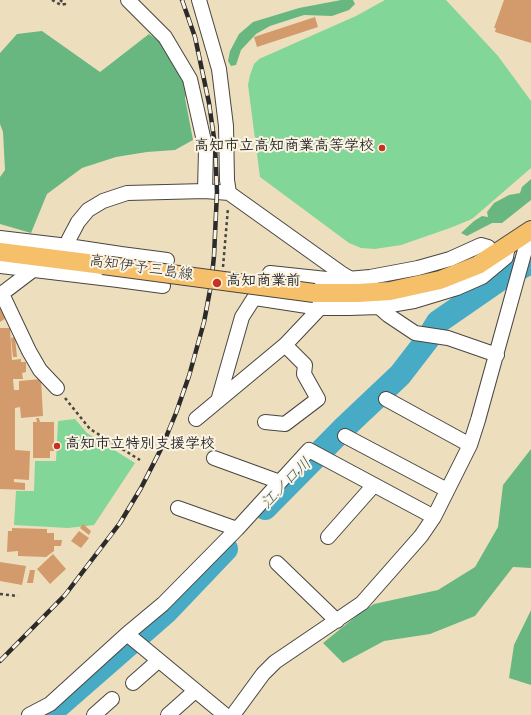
<!DOCTYPE html>
<meta charset="utf-8">
<style>
body{margin:0}
canvas{display:block;background:#eddfbd}
</style>
<canvas width="531" height="715"></canvas>
<script>
const ctx = document.querySelector('canvas').getContext('2d');
ctx.lineJoin = 'round';
function paint(path, color) { ctx.fillStyle = color; ctx.fill(path, 'evenodd'); }
const poly = rows => new Path2D(rows.map(r => 'M' + r).join(''));
function trace(path, color, width, dash) { ctx.strokeStyle = color; ctx.lineWidth = width; ctx.lineCap = dash ? 'butt' : 'round'; ctx.setLineDash(dash || []); ctx.stroke(path); }
function label(font, color, halo, rows, align = 'center') {
  ctx.font = font + ' Dekko,"Klee One",sans-serif'; ctx.lineWidth = 4; ctx.setLineDash([]); ctx.textBaseline = 'middle'; ctx.strokeStyle = halo; ctx.fillStyle = color; for (const [text, x, y, turn = 0] of rows) {
    ctx.save(); ctx.translate(x, y); ctx.rotate((+turn || 0) * Math.PI / 180); ctx.textAlign = isNaN(turn) ? turn : align; if (halo) ctx.strokeText(text, 0, 0); ctx.fillText(text, 0, 0); ctx.restore();
  }
}
paint(poly([
 [385,0,446,0,498,56,531,101,531,168,472,219,450,228,401,245,375,249,361,248,349,243,260,177,248,85,250,75,254,64,259,59,356,16],
 [75,419,87,433,135,463,94,525,68,528,14,525,16,491,34,491,35,461,56,461,58,421]
]), '#82d698');
paint(poly([
 [341,0,353,0,355,4,349,10,332,16,304,15,270,26,256,34,241,50,236,65,231,66,228,61,230,51,239,34,253,22,299,8],
 [42,31,100,72,149,34,180,57,190,79,185,98,193,140,175,150,147,152,116,157,82,168,47,194,31,233,0,224,0,177,5,170,3,132,0,124,0,53,17,34],
 [531,179,531,200,502,223,492,223,467,236,461,233,474,221,482,216,488,217,487,212,494,203,509,195,520,193,522,187],
 [531,449,531,568,513,567,475,616,430,634,384,641,343,663,323,643,359,614,374,604,438,590,475,567,498,527,503,485],
 [531,610,531,685,509,678,514,645]
]), '#69b780');
trace(poly([
 [265,508,345,427,400,375,427,340,438,322,506,275,531,262],
 [48,715,166,612,226,549]
]), '#47abc6', 24);
paint(poly([
 [504,0,531,0,531,43,495,32,496,28,494,28],
 [315,17,318,27,257,47,254,37],
 [0,301,9,316,0,322],
 [0,328,10,328,12,360,21,359,21,362,26,362,26,372,22,373,23,379,13,379,14,390,19,390,19,381,41,379,43,416,21,418,20,407,15,408,15,450,30,451,29,480,14,479,14,482,25,483,25,490,0,489],
 [15,337,17,357,13,357,11,338],
 [36,418,39,418,40,422,54,422,54,451,50,451,50,458,33,458,33,422,37,422],
 [83,524,91,531,89,535,80,528],
 [12,528,47,529,47,533,54,533,54,540,62,540,61,546,54,546,54,551,46,557,18,556,18,551,7,552,8,531,12,531],
 [79,531,89,538,81,548,71,541],
 [53,554,66,569,50,584,37,569],
 [0,562,26,566,22,585,0,581],
 [30,570,35,570,33,583,27,583]
]), '#d39b6c');
const minor = poly([
 [128,0,165,37,190,79,206,150,205,191],
 [199,0,219,69,226,126,227,180,229,193,341,273,351,279],
 [0,238,68,246,69,239,78,222,88,210,103,201,127,193,205,191,229,193],
 [121,254,167,260],
 [0,266,118,280,121,254,68,246],
 [118,280,163,286],
 [2,294,29,351,40,370,57,388],
 [0,295,33,270],
 [255,298,320,308,349,308,379,307,414,301,457,288,482,277,506,257,508,246],
 [379,307,388,315,415,333,448,338,497,355],
 [386,399,470,445],
 [218,401,242,317,270,273,336,280,370,277,418,268,450,259,481,245,488,247,490,257],
 [196,419,285,345,320,308],
 [265,422,285,424,318,399,304,374,305,365,285,345],
 [345,436,447,490],
 [214,458,280,482],
 [178,508,237,529],
 [328,537,374,485],
 [277,563,337,621],
 [127,634,225,715],
 [133,683,158,661],
 [29,715,50,704,127,634,163,604,237,529,309,450,434,517],
 [94,715,112,699],
 [168,715,195,691],
 [233,715,263,674,275,662,362,603,421,536,434,517,470,445,478,420,530,232]
]);
const major = poly([
 [0,252,103,265],
 [314,293,358,293,390,291,440,280,478,265,531,230]
]);
trace(minor, '#484641', 16);
trace(major, '#484641', 20);
trace(poly([
 [52,0,61,5,65,4,60,0],
 [223,267,228,208],
 [65,398,90,429,140,460],
 [0,594,18,596]
]), '#484641', 2.5, [3, 3]);
trace(minor, '#fff', 14);
trace(major, '#f6c06b', 18);
const rail = poly([
 [0,661,65,595,120,523,141,488,161,449,176,413,189,376,204,322,211,285,214,256,217,192,215,145,209,103,195,37,182,0]
]);
trace(rail, '#2b2b2b', 4.5);
trace(rail, '#fcf5e5', 3, [9]);
const majorBridge = poly([
 [103,265,314,293]
]);
trace(majorBridge, '#484641', 20, []);
trace(majorBridge, '#f6c06b', 18);
for (const [x, y, r, color] of [
 [382,148,4,"#c8321e"],
 [217,283,5,"#c8321e"],
 [57,446,4,"#c8321e"]
]) { const dot = new Path2D(); dot.arc(x, y, r, 0, 2 * Math.PI); ctx.fillStyle = color; ctx.fill(dot); trace(dot, '#fcf5e5', 1.5); }
label('bold 15px', '#2b2b2b', '#fcf5e5', [
 ["高知市立高知商業高等学校",374,148,"right"],
 ["高知商業前",226,283],
 ["高知市立特別支援学校",65,446]
], 'left');
label('15px', '#2b2b2b', '#fcf5e5', [
 ["高知伊予三島線",141,270,8]
]);
label('italic 16px', '#365e69', '#fcf5e5', [
 ["江ノ口川",288,485,-45]
]);
</script>
